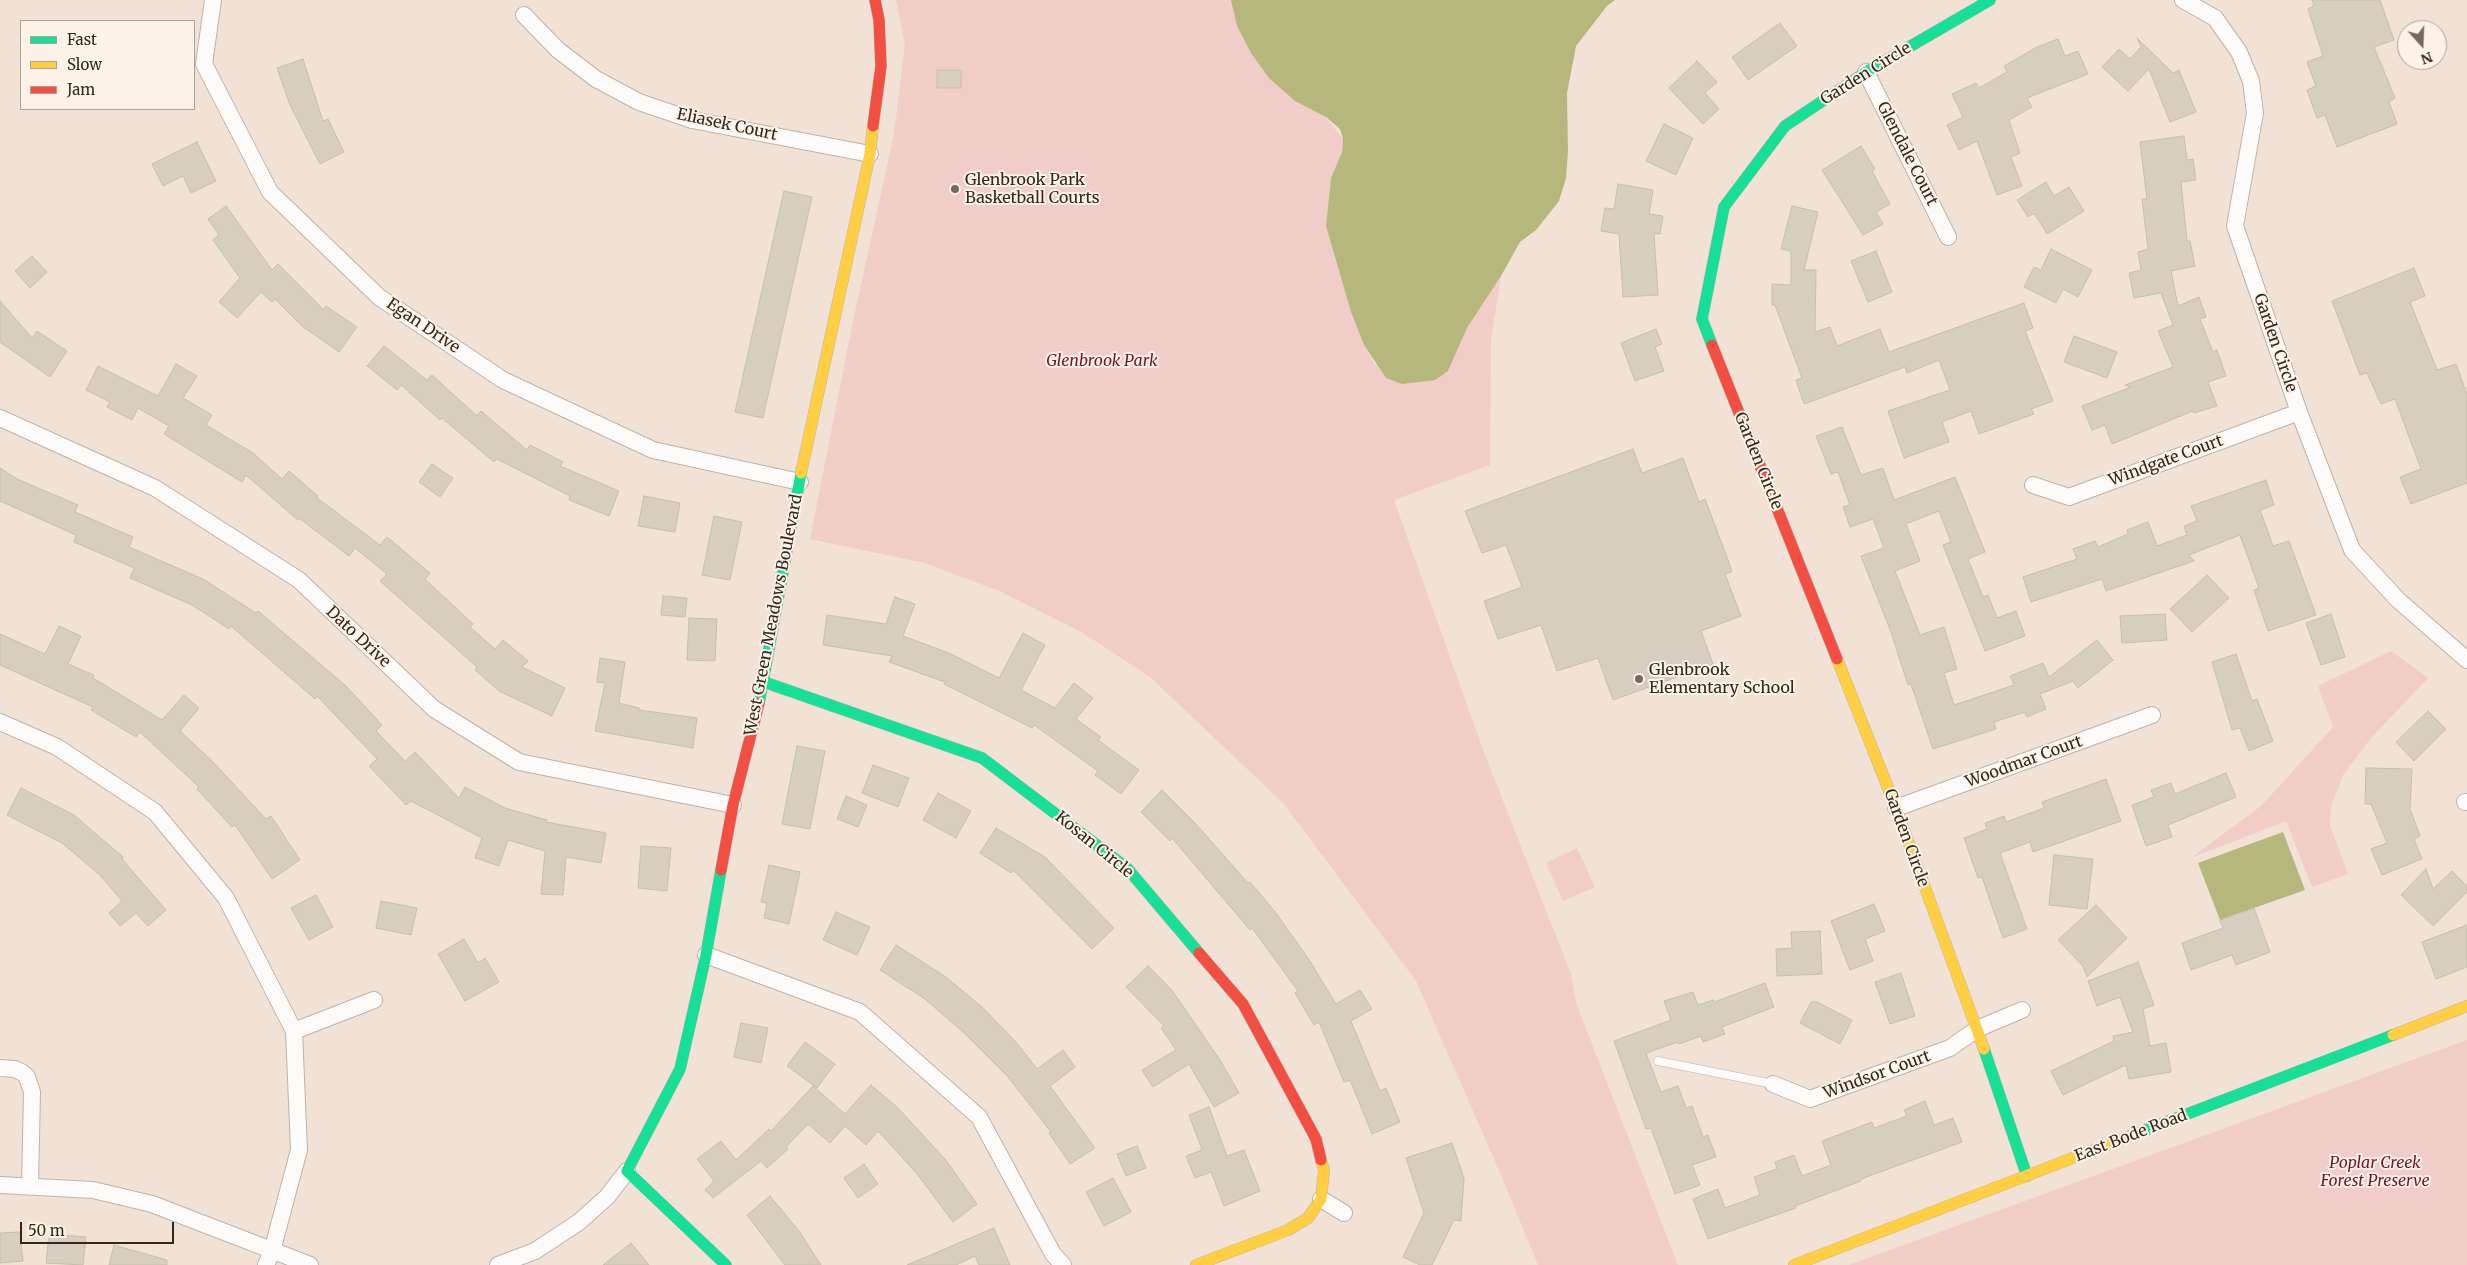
<!DOCTYPE html>
<style>
body{margin:0}
#map{position:relative;width:2467px;height:1265px;overflow:hidden;background:#f1e2d5;font-family:Merriweather,serif}
canvas{display:block}
.legend{position:absolute;left:20px;top:20px;width:175px;height:90px;box-sizing:border-box;background:#fdf2e7;border:1px solid #aca197;margin:0;padding:6px 9px;list-style:none;font-size:15px;color:#33281e}
.legend li{display:flex;align-items:center;gap:10px;height:25px}
.legend b{width:25px;border:1px solid #aca197}
.north{position:absolute;left:2397px;top:20px;width:50px;height:50px;box-sizing:border-box;background:#fdf2e7;border:1px solid #aca197;border-radius:50%;rotate:160deg;font-size:14px;font-weight:700;line-height:20px;text-align:center;color:#33281e}
.north::after{content:'';display:block;margin:auto;width:18px;height:22px;background:#76695e;clip-path:polygon(50% 0,100% 100%,50% 72%,0 100%)}
.scale{position:absolute;left:20px;top:1222px;width:154px;height:22px;box-sizing:border-box;border:2px solid #33281e;border-top:0;padding-left:6px;font-size:15px;line-height:18px;white-space:nowrap;color:#33281e;-webkit-text-stroke:4px #fdf2e7;paint-order:stroke}
</style>
<div id="map">
<canvas width="2467" height="1265"></canvas>
<ul class="legend">
<li><b style="height:6px;background:#16e098"></b>Fast</li>
<li><b style="height:6px;background:#ffcf43"></b>Slow</li>
<li><b style="height:6px;background:#f24e42"></b>Jam</li>
</ul>
<div class="north">N</div>
<div class="scale">50 m</div>
</div>
<script>
const ctx = document.querySelector('canvas').getContext('2d');
ctx.lineJoin = 'round';
function paint(path, color) { ctx.fillStyle = color; ctx.fill(path, 'evenodd'); }
const poly = rows => new Path2D(rows.map(r => 'M' + r).join(''));
function trace(path, color, width, dash) { ctx.strokeStyle = color; ctx.lineWidth = width; ctx.lineCap = dash ? 'butt' : 'round'; ctx.setLineDash(dash || []); ctx.stroke(path); }
function label(font, color, halo, rows, align = 'center') {
  ctx.font = font + ' Merriweather,serif'; ctx.lineWidth = 4; ctx.setLineDash([]); ctx.textBaseline = 'middle'; ctx.strokeStyle = halo; ctx.fillStyle = color; for (const [text, x, y, turn = 0] of rows) {
    ctx.save(); ctx.translate(x, y); ctx.rotate((+turn || 0) * Math.PI / 180); ctx.textAlign = isNaN(turn) ? turn : align; if (halo) ctx.strokeText(text, 0, 0); ctx.fillText(text, 0, 0); ctx.restore();
  }
}
paint(poly([
 [896,0,1233,0,1343,139,1342,152,1331,178,1326,226,1351,312,1364,345,1375,365,1448,371,1467,328,1501,276,1491,340,1490,465,1394,500,1485,755,1571,974,1576,1003,1678,1265,1538,1265,1501,1175,1416,981,1284,804,1150,677,1083,633,999,591,925,563,810,539,852,326,894,134,905,45],
 [2391,651,2428,678,2371,738,2343,775,2331,806,2330,825,2348,874,2312,887,2286,821,2191,858,2261,806,2333,727,2318,686],
 [1577,848,1595,887,1563,901,1546,863],
 [2467,1040,2467,1265,1849,1265]
]), '#f1cdca');
paint(poly([
 [1231,0,1615,0,1607,6,1576,46,1567,93,1568,151,1566,178,1559,201,1536,230,1520,242,1501,276,1467,328,1448,371,1435,380,1402,384,1386,378,1364,345,1351,312,1326,226,1331,178,1342,152,1343,139,1340,129,1326,117,1295,101,1269,78,1251,53,1237,26],
 [2283,832,2305,890,2220,920,2198,863]
]), '#b6b77d');
const building = poly([
 [2312,0,2380,0,2394,40,2374,47,2395,98,2389,102,2397,124,2337,147,2325,115,2317,118,2307,90,2316,86,2307,62,2323,56,2308,9,2314,6,2312,0],
 [1780,23,1797,46,1748,80,1732,57,1780,23],
 [2137,38,2173,73,2179,70,2196,112,2170,122,2149,69,2128,91,2102,67,2119,49,2130,59,2141,47,2137,38],
 [2058,39,2065,56,2078,51,2088,74,2027,98,2032,107,2009,120,2020,153,2011,157,2022,186,1997,195,1977,141,1959,150,1947,125,1963,117,1952,94,1976,83,1979,88,2007,72,2004,66,2037,47,2058,39],
 [303,59,323,121,328,119,344,152,320,164,290,105,277,68,303,59],
 [1697,61,1717,82,1705,93,1719,109,1703,124,1669,88,1697,61],
 [937,70,961,70,961,88,937,88,937,70],
 [1664,124,1693,138,1676,175,1646,161,1664,124],
 [2184,136,2187,160,2193,159,2196,180,2181,182,2187,241,2190,241,2195,266,2171,271,2178,306,2199,297,2206,317,2200,319,2213,352,2217,350,2226,376,2208,382,2217,406,2194,413,2193,411,2112,444,2105,425,2092,430,2082,406,2131,387,2125,385,2173,367,2158,331,2173,325,2161,293,2134,298,2129,273,2141,270,2138,252,2148,249,2142,199,2147,199,2140,142,2184,136],
 [197,142,216,181,191,193,183,176,163,186,152,164,197,142],
 [1861,146,1875,169,1872,171,1890,204,1876,212,1883,224,1863,235,1822,170,1861,146],
 [2046,182,2054,196,2069,187,2084,211,2047,234,2034,213,2028,217,2017,200,2046,182],
 [1618,184,1653,190,1649,214,1663,216,1660,234,1654,233,1658,295,1623,297,1619,234,1601,231,1605,208,1614,209,1618,184],
 [784,191,812,197,763,418,735,412,784,191],
 [226,206,272,270,278,264,324,310,326,306,357,327,339,352,302,326,275,299,272,302,261,292,237,318,219,302,240,278,213,240,219,235,208,219,226,206],
 [1792,206,1818,212,1804,270,1816,270,1815,332,1830,327,1837,346,1880,329,1889,352,2024,303,2033,328,2025,331,2053,401,2031,409,2034,414,1979,434,1971,411,1942,422,1949,442,1904,458,1888,411,1950,390,1939,360,1907,373,1905,367,1804,404,1796,380,1802,378,1775,305,1772,305,1772,284,1791,285,1791,251,1781,249,1792,206],
 [2051,249,2092,270,2078,297,2063,289,2056,303,2024,287,2034,267,2041,270,2051,249],
 [1876,251,1892,292,1868,302,1851,261,1876,251],
 [32,256,47,272,30,288,15,271,32,256],
 [2414,268,2425,296,2410,302,2437,370,2456,364,2467,394,2467,483,2411,504,2400,477,2421,469,2395,399,2381,404,2367,373,2360,375,2332,301,2414,268],
 [0,301,32,338,37,331,67,351,50,377,0,342,0,301],
 [1656,329,1662,344,1655,347,1664,371,1635,381,1621,343,1656,329],
 [2074,336,2117,352,2107,378,2064,362,2074,336],
 [384,346,427,380,432,375,477,416,481,411,527,450,530,445,563,462,560,466,619,491,609,516,569,500,570,496,497,459,494,462,442,418,440,420,401,385,397,390,367,366,384,346],
 [176,364,197,376,183,398,212,415,206,425,253,453,282,479,289,471,318,496,317,498,380,545,387,537,430,573,425,579,473,624,470,627,495,649,503,640,528,661,522,667,565,688,552,716,499,691,475,670,477,667,380,581,387,574,355,548,349,556,299,518,298,520,246,475,242,482,164,434,169,426,138,408,132,420,107,407,110,402,86,390,98,366,158,396,176,364],
 [1842,427,1861,475,1883,468,1894,500,1955,477,1985,552,1968,559,1983,597,1988,595,1997,618,2016,611,2025,636,1985,651,1943,545,1951,542,1939,511,1906,524,1920,561,1895,571,1920,635,1944,627,1957,669,1944,673,1954,705,2014,685,2010,676,2043,663,2049,677,2097,640,2113,660,2078,688,2073,681,2040,694,2046,709,2027,717,2025,712,1994,722,1996,729,1933,749,1911,684,1908,685,1891,632,1861,556,1884,548,1873,519,1850,527,1843,507,1850,505,1838,472,1831,474,1816,436,1842,427],
 [1633,449,1642,473,1683,458,1699,502,1705,499,1728,560,1732,572,1725,574,1741,616,1701,631,1713,664,1613,700,1598,658,1557,671,1541,625,1498,639,1484,601,1522,587,1506,545,1482,553,1465,511,1633,449],
 [432,464,453,478,440,497,419,482,432,464],
 [0,468,17,479,78,505,75,512,133,537,129,547,203,579,256,613,258,611,346,686,382,725,376,731,405,761,415,752,459,798,465,787,505,808,547,820,546,822,606,833,601,863,566,857,563,895,541,894,545,851,508,840,499,866,475,858,482,838,411,801,406,805,369,766,377,759,317,696,315,699,231,626,229,629,192,605,130,578,134,568,74,542,76,535,0,501,0,468],
 [2266,480,2274,505,2260,510,2273,546,2289,541,2316,615,2268,631,2254,590,2259,588,2240,535,2189,555,2194,561,2106,591,2102,579,2031,602,2023,577,2077,559,2073,549,2095,541,2098,547,2128,534,2127,530,2148,522,2157,546,2187,535,2184,526,2197,521,2191,506,2266,480],
 [644,496,680,503,675,532,638,526,644,496],
 [714,516,742,522,730,580,702,575,714,516],
 [2207,575,2229,598,2192,632,2170,609,2207,575],
 [663,596,687,598,685,617,661,615,663,596],
 [895,597,915,604,903,636,949,653,999,678,1023,633,1045,645,1021,690,1055,708,1074,683,1093,698,1076,719,1101,737,1098,740,1139,770,1121,794,1095,775,1098,771,1034,725,1032,728,944,684,945,682,889,662,892,656,823,645,827,615,886,624,895,597],
 [2165,614,2167,640,2122,643,2120,616,2165,614],
 [2331,614,2345,657,2321,665,2306,623,2331,614],
 [689,618,717,619,715,661,687,660,689,618],
 [59,626,81,636,68,664,94,675,93,678,162,720,184,695,199,708,180,731,213,762,266,819,271,816,300,860,272,879,235,825,232,827,197,789,199,787,140,732,136,737,91,710,93,707,0,665,0,634,45,654,59,626],
 [2236,654,2252,701,2257,699,2273,741,2249,751,2240,728,2232,730,2212,662,2236,654],
 [600,658,625,662,619,703,639,708,639,710,697,718,693,748,595,731,605,683,597,682,600,658],
 [2428,711,2446,729,2414,761,2396,742,2428,711],
 [797,746,825,751,810,829,782,824,797,746],
 [873,765,909,778,898,807,862,793,873,765],
 [2366,768,2412,769,2410,809,2420,836,2414,839,2422,859,2382,875,2371,849,2387,843,2371,804,2365,804,2366,768],
 [2226,773,2236,797,2168,825,2172,837,2146,846,2132,805,2154,797,2151,790,2171,783,2175,794,2226,773],
 [2106,779,2121,821,2033,852,2030,842,2000,853,2027,929,2003,938,1982,877,1978,878,1964,838,1987,829,1985,823,2004,816,2006,822,2044,808,2042,802,2106,779],
 [21,788,74,815,123,857,122,859,166,910,148,926,136,913,120,926,109,913,122,901,101,876,62,843,7,815,21,788],
 [1162,790,1195,823,1248,883,1250,882,1276,913,1310,961,1336,1004,1360,990,1372,1009,1351,1021,1380,1091,1386,1088,1400,1122,1372,1134,1350,1080,1344,1082,1319,1022,1314,1025,1295,993,1298,991,1252,928,1250,930,1172,838,1170,841,1141,812,1162,790],
 [938,793,971,811,956,838,923,820,938,793],
 [846,796,867,805,858,827,837,819,846,796],
 [996,828,1045,857,1114,928,1092,949,1013,870,1011,873,980,853,996,828],
 [641,846,671,848,667,891,638,888,641,846],
 [2054,855,2093,859,2087,909,2049,905,2054,855],
 [769,865,800,872,789,924,764,918,767,903,761,902,769,865],
 [2426,869,2433,889,2452,871,2467,886,2467,892,2433,926,2401,895,2426,869],
 [316,895,333,927,309,940,291,908,316,895],
 [381,901,417,908,411,935,376,928,381,901],
 [1874,904,1885,931,1865,939,1873,961,1850,970,1831,921,1874,904],
 [2096,905,2127,938,2087,977,2083,966,2058,940,2096,905],
 [2254,908,2270,952,2236,965,2232,955,2191,970,2182,943,2223,928,2220,920,2254,908],
 [836,912,870,927,857,955,823,940,836,912],
 [2467,925,2467,967,2436,979,2422,942,2467,925],
 [1820,931,1822,974,1777,976,1776,949,1792,948,1791,932,1820,931],
 [464,939,478,963,485,958,499,982,465,1001,438,954,464,939],
 [896,945,946,977,982,1007,1016,1042,1037,1069,1063,1050,1075,1067,1050,1086,1095,1148,1070,1164,1049,1133,1051,1132,1008,1077,963,1032,925,999,880,970,896,945],
 [2138,962,2154,1005,2143,1009,2150,1046,2166,1043,2171,1072,2129,1079,2126,1065,2063,1095,2051,1071,2114,1041,2113,1036,2133,1032,2120,997,2097,1006,2088,981,2138,962],
 [1148,966,1171,989,1220,1060,1239,1093,1214,1107,1189,1064,1153,1087,1142,1070,1176,1050,1161,1028,1164,1026,1126,987,1148,966],
 [1901,973,1915,1016,1890,1024,1875,982,1901,973],
 [1765,983,1774,1007,1722,1027,1725,1034,1703,1042,1701,1036,1679,1044,1678,1042,1646,1053,1661,1092,1678,1086,1686,1108,1692,1106,1703,1137,1708,1135,1716,1157,1692,1165,1700,1185,1675,1194,1651,1128,1646,1129,1614,1041,1671,1020,1664,1001,1693,992,1698,1005,1713,1000,1714,1002,1765,983],
 [1811,1002,1817,1002,1852,1020,1840,1044,1800,1023,1811,1002],
 [741,1023,768,1028,761,1063,734,1057,741,1023],
 [805,1042,835,1064,817,1088,787,1066,805,1042],
 [871,1085,898,1108,945,1159,977,1204,953,1222,918,1175,878,1131,866,1145,845,1126,830,1143,808,1124,786,1147,788,1149,767,1168,761,1161,713,1198,705,1190,714,1181,697,1159,721,1141,736,1160,769,1129,771,1131,813,1086,845,1114,871,1085],
 [1925,1101,1934,1125,1953,1118,1962,1142,1861,1179,1861,1181,1795,1206,1796,1208,1708,1239,1693,1199,1718,1189,1725,1208,1760,1195,1754,1177,1777,1169,1775,1162,1794,1155,1802,1176,1831,1165,1822,1141,1872,1122,1874,1128,1907,1116,1904,1110,1925,1101],
 [1209,1107,1227,1156,1244,1150,1260,1191,1224,1206,1211,1172,1195,1178,1186,1156,1202,1150,1189,1115,1209,1107],
 [1452,1143,1464,1178,1461,1221,1454,1220,1432,1265,1420,1265,1403,1257,1424,1213,1406,1158,1452,1143],
 [1137,1146,1146,1168,1126,1176,1117,1154,1137,1146],
 [864,1164,878,1184,858,1198,844,1178,864,1164],
 [1113,1178,1131,1212,1104,1226,1086,1192,1113,1178],
 [770,1196,799,1231,821,1265,785,1265,747,1215,770,1196],
 [994,1228,1010,1265,979,1265,975,1256,956,1265,907,1265,994,1228],
 [20,1232,23,1261,0,1263,0,1233,20,1232],
 [49,1234,86,1237,83,1265,46,1263,49,1234],
 [631,1243,649,1265,603,1265,631,1243],
 [114,1245,167,1260,167,1265,109,1265,114,1245]
]);
paint(building, '#d7cdc1');
trace(building, '#c6bdb1', 1);
const lane = poly([
 [1658,1061,1773,1084]
]);
const street = poly([
 [213,0,204,64,270,192,379,297,503,380,653,450,800,482],
 [2183,0,2215,18,2239,52,2251,81,2255,113,2235,226,2299,412,2352,550,2398,600,2467,660],
 [524,15,558,50,596,79,639,102,692,120,870,154],
 [1866,72,1948,237],
 [0,418,155,488,299,580,434,709,519,762,733,805],
 [2033,485,2069,497,2299,412],
 [0,722,57,747,155,812,226,898,294,1031,299,1150,272,1251,266,1265],
 [2465,802,2467,802],
 [1896,808,2152,715],
 [706,955,860,1012,979,1117,1053,1254,1063,1265],
 [294,1031,374,1000],
 [0,1068,15,1069,23,1073,27,1077,32,1092,30,1185],
 [1773,1084,1810,1099,1950,1048,1977,1029,2022,1010],
 [0,1185,93,1190,152,1204,310,1265],
 [1321,1199,1344,1213],
 [498,1265,535,1251,579,1222,607,1197,627,1171]
]);
const fast = poly([
 [1712,345,1702,319,1724,207,1785,126,1866,72,1990,0],
 [764,682,982,758,1127,868,1199,953],
 [759,703,801,473],
 [721,870,706,955,680,1069,627,1171,726,1265],
 [1984,1049,2027,1176],
 [2130,1136,2393,1035]
]);
const slow = poly([
 [801,473,870,154,873,126],
 [1837,659,1896,808,1984,1049],
 [2393,1035,2467,1006],
 [1196,1265,1288,1230,1308,1218,1321,1199,1324,1170,1321,1160],
 [1794,1265,2130,1136]
]);
const jam = poly([
 [873,126,881,66,879,20,875,0],
 [1712,345,1837,659],
 [721,870,733,805,759,703],
 [1199,953,1243,1004,1316,1139,1321,1160]
]);
trace(lane, '#beb2a8', 9);
trace(street, '#beb2a8', 18);
trace(fast, '#beb2a8', 12);
trace(slow, '#beb2a8', 12);
trace(jam, '#beb2a8', 12);
trace(lane, '#fdfbf9', 8);
trace(street, '#fdfbf9', 16);
trace(fast, '#16e098', 11);
trace(slow, '#ffcf43', 11);
trace(jam, '#f24e42', 11);
for (const [x, y, r, color] of [
 [955,189,5,"#76695e"],
 [1639,679,5,"#76695e"]
]) { const dot = new Path2D(); dot.arc(x, y, r, 0, 2 * Math.PI); ctx.fillStyle = color; ctx.fill(dot); trace(dot, '#fdf2e7', 2); }
label('16px', '#33281e', '#fdf2e7', [
 ["Garden Circle",1866,74,-32],
 ["Eliasek Court",727,125,12],
 ["Glendale Court",1907,154,63],
 ["Egan Drive",423,326,34],
 ["Garden Circle",2275,343,71],
 ["Garden Circle",1758,461,68],
 ["Windgate Court",2166,461,-20],
 ["West Green Meadows Boulevard",774,615,-79],
 ["Dato Drive",358,637,43],
 ["Woodmar Court",2024,762,-20],
 ["Garden Circle",1906,838,70],
 ["Kosan Circle",1094,845,39],
 ["Windsor Court",1877,1075,-20],
 ["East Bode Road",2131,1136,-21]
]);
label('16px', '#33281e', '#fdf2e7', [
 ["Glenbrook Park",965,180],
 ["Basketball Courts",965,198],
 ["Glenbrook",1649,670],
 ["Elementary School",1649,688]
], 'left');
label('italic 16px', '#75132d', '#fdf2e7', [
 ["Glenbrook Park",1102,361],
 ["Poplar Creek",2375,1163],
 ["Forest Preserve",2375,1181]
]);
</script>
